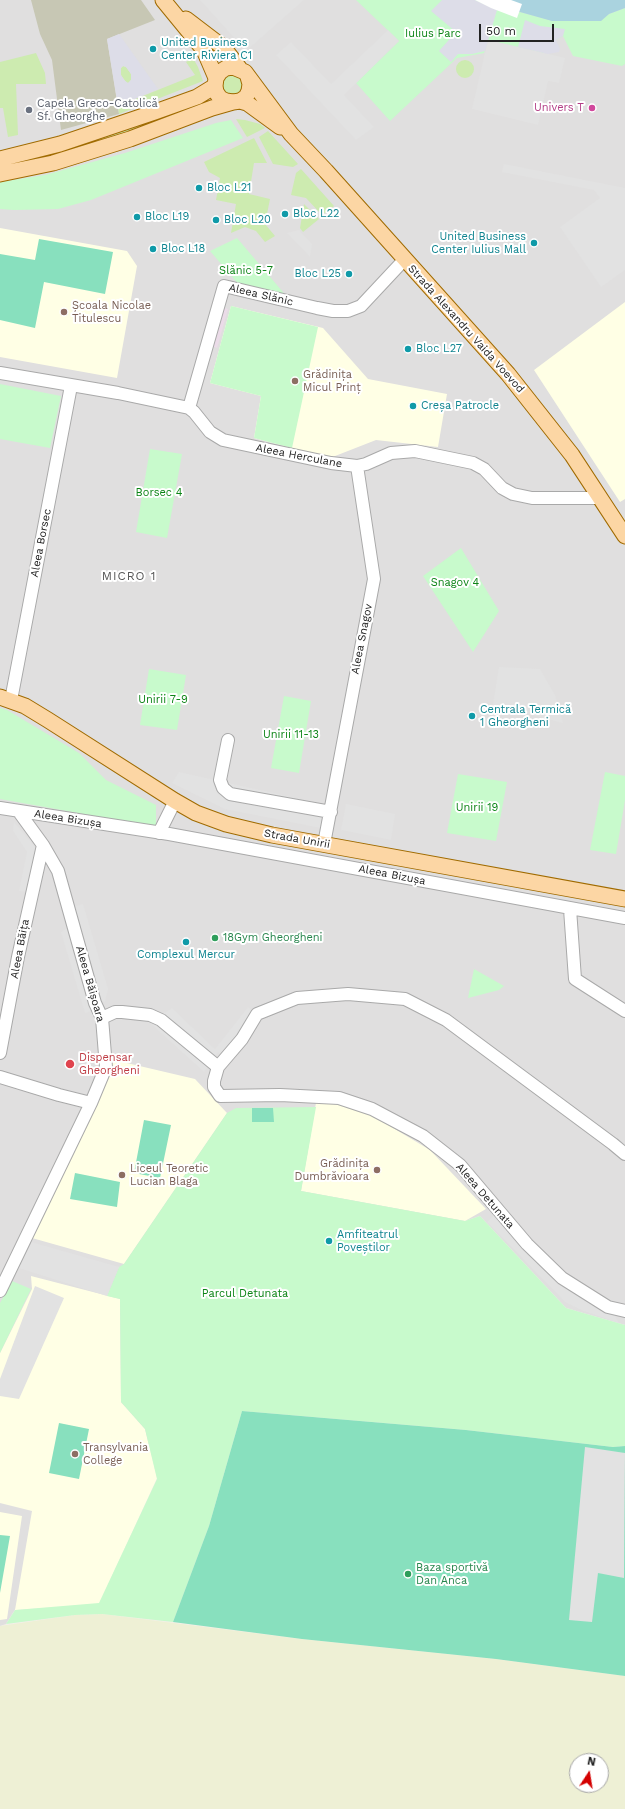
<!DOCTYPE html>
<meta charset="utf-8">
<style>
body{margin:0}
#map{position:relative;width:625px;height:1809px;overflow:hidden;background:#f2efe9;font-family:"Work Sans",sans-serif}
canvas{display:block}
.north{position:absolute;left:569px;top:1753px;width:40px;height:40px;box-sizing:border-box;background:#fff;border:1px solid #a7a7a7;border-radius:50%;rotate:12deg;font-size:11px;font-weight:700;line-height:16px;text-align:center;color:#222}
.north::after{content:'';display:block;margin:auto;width:14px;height:18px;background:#d40000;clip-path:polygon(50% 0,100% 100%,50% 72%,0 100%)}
.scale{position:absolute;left:479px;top:24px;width:75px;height:18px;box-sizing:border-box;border:2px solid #222;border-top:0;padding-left:5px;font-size:12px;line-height:14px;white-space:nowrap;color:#222;-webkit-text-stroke:3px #fff;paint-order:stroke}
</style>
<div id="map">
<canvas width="625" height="1809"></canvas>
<div class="north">N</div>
<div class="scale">50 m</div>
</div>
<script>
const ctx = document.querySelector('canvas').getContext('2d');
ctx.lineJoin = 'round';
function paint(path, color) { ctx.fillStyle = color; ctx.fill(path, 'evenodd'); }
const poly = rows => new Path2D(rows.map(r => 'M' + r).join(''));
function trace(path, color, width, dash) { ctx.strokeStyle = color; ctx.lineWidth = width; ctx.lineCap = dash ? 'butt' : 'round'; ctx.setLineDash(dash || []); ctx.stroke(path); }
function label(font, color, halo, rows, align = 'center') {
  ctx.font = font + ' "Work Sans",sans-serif'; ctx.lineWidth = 4; ctx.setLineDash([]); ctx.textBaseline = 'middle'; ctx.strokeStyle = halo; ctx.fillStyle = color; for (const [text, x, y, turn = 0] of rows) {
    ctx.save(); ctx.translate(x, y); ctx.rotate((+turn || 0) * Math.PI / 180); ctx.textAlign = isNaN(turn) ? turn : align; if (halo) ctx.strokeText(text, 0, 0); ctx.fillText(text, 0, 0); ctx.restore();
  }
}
paint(poly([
 [0,0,625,0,625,1325,566,1308,480,1216,465,1221,93,1485,6,1624,0,1626]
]), '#e0dfdf');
paint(poly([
 [221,307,228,309,217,348,210,345]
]), '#ebdbe8');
paint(poly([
 [0,228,127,251,137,266,117,378,0,357],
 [625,302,625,499,620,502,534,370],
 [231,306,323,328,368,379,447,394,438,447,376,440,330,458,254,438,261,396,210,383],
 [114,1060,195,1079,227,1113,124,1264,32,1238],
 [317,1097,373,1116,430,1150,486,1209,465,1221,301,1191],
 [31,1276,120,1299,121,1402,145,1429,157,1478,99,1604,15,1610,32,1511,0,1503,0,1353,32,1289],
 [0,1512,22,1516,7,1619,0,1620]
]), '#ffffe5');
paint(poly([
 [31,0,141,0,155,20,107,39,119,114,61,130,52,60,40,34]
]), '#c7c7b4');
paint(poly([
 [102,1614,302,1639,496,1659,625,1676,625,1809,0,1809,0,1626,75,1615],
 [577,1761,601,1761,601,1785,577,1785]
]), '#eef0d5');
paint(poly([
 [36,53,45,73,46,84,16,84,18,135,8,137,3,108,0,108,0,62],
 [193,58,198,67,203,81,119,114,118,106,195,75,186,62],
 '456 69a9 9 0 1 1 18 0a9 9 0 1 1-18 0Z',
 [123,66,126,67,131,74,131,80,128,83,126,82,121,75,121,68],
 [239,72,245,93,224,97,219,79,222,75],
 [205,102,208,105,61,154,0,168,0,163,125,128],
 [236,119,245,120,260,124,265,128,247,137],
 [268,131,298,164,293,167,273,164,259,137],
 [254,138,267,163,254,163,249,194,270,199,265,224,275,236,265,242,256,231,245,227,231,233,236,204,216,200,220,178,209,172,204,162],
 [301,169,334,206,322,215,306,198,291,195,296,173],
 [304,204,319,219,303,232,300,228]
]), '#cdebb0');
paint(poly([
 [356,0,487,0,520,12,553,21,600,21,609,14,625,8,625,64,622,66,573,56,563,36,549,44,544,53,488,40,484,53,457,58,390,121,356,83,399,41],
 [231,120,243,138,91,200,58,209,14,210,0,209,0,182,45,175,125,153,216,123],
 [237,238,288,298,240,286,210,251],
 [231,306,318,327,292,448,254,438,261,396,210,383],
 [0,384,61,396,50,448,0,439],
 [150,449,182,454,167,538,136,532],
 [461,548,499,611,473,652,423,576],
 [149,669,186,675,177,730,140,725],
 [284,696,311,701,299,773,271,768],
 [0,708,7,710,79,753,106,780,156,805,156,827,0,799],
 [605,772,625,776,625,800,616,854,590,850],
 [458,774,507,782,496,841,447,833],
 [474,969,504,986,499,990,468,998],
 [316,1107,301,1191,465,1221,480,1216,566,1308,625,1325,625,1446,613,1447,466,1430,242,1411,209,1526,173,1622,102,1614,75,1615,6,1624,15,1610,99,1603,157,1479,145,1429,121,1402,120,1299,107,1296,119,1267,124,1264,227,1113,236,1108],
 [12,1281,31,1289,0,1353,0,1303]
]), '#c8facc');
paint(poly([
 [39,239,113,252,105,294,44,282,35,328,0,320,0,254,35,260],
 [252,1108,273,1108,274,1122,252,1122],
 [144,1120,171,1125,160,1178,134,1173],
 [75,1173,120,1182,117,1207,70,1199],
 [242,1411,466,1430,613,1447,625,1446,625,1676,496,1659,302,1639,173,1622,209,1526],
 [59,1423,89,1429,79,1479,49,1473],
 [0,1535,10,1536,0,1593]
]), '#88e0be');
paint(poly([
 [200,0,304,0,246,51],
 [388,30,399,41,344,95,374,127,356,140,276,55,291,42,331,84],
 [488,40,565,58,559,83,548,81,538,125,472,109],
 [504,164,625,188,625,270,601,287,560,227,600,198,594,190,502,172],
 [299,230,312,244,310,257,287,233],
 [499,667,540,669,555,695,563,723,493,705],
 [179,772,323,804,321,828,225,809,172,783],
 [346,804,395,814,391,840,341,830],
 [14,822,36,848,29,892,19,891,27,852,13,831],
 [83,904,108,989,105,1002,100,1001,73,907],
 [69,927,95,1010,85,1013,61,932],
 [248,1007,254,1012,223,1057,218,1052,204,1072,150,1023,172,1008,215,1049],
 [494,1215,563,1284,613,1312,619,1323,584,1311,565,1302,487,1222],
 [31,1242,119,1267,107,1296,19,1268],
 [35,1286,64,1298,19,1399,0,1396,0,1379],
 [585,1447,625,1453,624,1578,598,1573,592,1622,569,1620]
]), '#e2e2e2');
paint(poly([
 [442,0,475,0,497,10,485,51,472,54,458,54,451,62,439,51,456,32,431,11],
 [525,20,540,26,565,29,563,36,556,40,560,49,559,52,548,54,518,47],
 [119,34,158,89,118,106,107,39],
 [123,66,126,67,131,74,131,80,128,83,124,80,121,75,121,68]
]), '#dddde8');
paint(poly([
 [487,0,625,0,625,8,609,14,601,21,552,21,520,12]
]), '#aad3df');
paint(poly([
 [475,0,511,0,522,4,517,18,491,8]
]), '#fff');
const minor = poly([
 [0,373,118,393,189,408,194,412,210,432,223,440,331,463,357,466,366,464,391,453,415,451,473,463,484,469,502,488,513,494,532,498,600,498],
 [189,408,224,286,317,308,333,311,348,311,361,306,404,260],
 [11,700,71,386],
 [228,740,220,780,223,788,230,794,331,812],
 [0,808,169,834,625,918],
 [159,833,175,801],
 [324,844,374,579,357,466],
 [570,909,575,979,625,1011],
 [102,1018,115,1012,122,1012,150,1015,161,1020,218,1067],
 [0,1053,18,957,43,845],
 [0,1077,59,1095,91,1103],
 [625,1154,613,1144,446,1020,405,999,348,994,297,998,257,1014,242,1039,218,1067,214,1081,214,1087,220,1096,280,1095,339,1098,372,1109,423,1136,460,1165,527,1244,562,1278,608,1307,625,1311],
 [0,1291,91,1103,106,1067,102,1018,95,1003,58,871,43,845,19,812]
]);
const major = poly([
 [163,0,204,50,216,78],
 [186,19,224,48,240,69],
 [248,77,250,84,249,91,246,97,240,101,233,102,226,101,220,98,216,92,215,86,216,78,220,72,226,68,233,67,245,72,291,134,326,171,508,374,572,455,625,536],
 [240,101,247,103,280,127],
 [0,159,60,144,155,112,197,97,215,86],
 [0,174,53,163,130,139,212,108,233,102],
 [0,697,25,706,48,720,175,801,196,813,226,824,272,835,625,899]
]);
trace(minor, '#a9a9a9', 14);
trace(major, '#a06b00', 17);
trace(minor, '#fff', 12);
trace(major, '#fcd6a4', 15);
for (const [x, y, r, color] of [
 [153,49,4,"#0f9aa8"],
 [592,108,4,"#d1479c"],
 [29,110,4,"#6b7280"],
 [199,188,4,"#0f9aa8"],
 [285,214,4,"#0f9aa8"],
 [137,217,4,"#0f9aa8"],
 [216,220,4,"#0f9aa8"],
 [534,243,4,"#0f9aa8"],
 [153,249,4,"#0f9aa8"],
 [349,274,4,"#0f9aa8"],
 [64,312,4,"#8d6e63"],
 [408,349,4,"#0f9aa8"],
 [295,381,4,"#8d6e63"],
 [413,406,4,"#0f9aa8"],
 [472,716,4,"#0f9aa8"],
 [215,938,4,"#2e9e5b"],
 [186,942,4,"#0f9aa8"],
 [70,1064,5,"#e0444e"],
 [377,1170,4,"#8d6e63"],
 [122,1175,4,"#8d6e63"],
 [329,1241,4,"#0f9aa8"],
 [75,1454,4,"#8d6e63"],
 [408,1574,4,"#2e9e5b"]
]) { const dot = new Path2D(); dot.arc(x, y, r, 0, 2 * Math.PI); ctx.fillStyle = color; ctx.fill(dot); trace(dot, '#fff', 1.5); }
label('11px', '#0c8416', '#fff', [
 ["Iulius Parc",433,34],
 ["Slănic 5-7",246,271],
 ["Borsec 4",159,493],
 ["Snagov 4",455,583],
 ["Unirii 7-9",163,700],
 ["Unirii 11-13",291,735],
 ["Unirii 19",477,808],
 ["Parcul Detunata",245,1294]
]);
label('11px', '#0d838f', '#fff', [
 ["United Business",161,43],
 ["Center Riviera C1",161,56],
 ["Bloc L21",207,188],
 ["Bloc L22",293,214],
 ["Bloc L19",145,217],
 ["Bloc L20",224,220],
 ["United Business",526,237,"right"],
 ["Center Iulius Mall",526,250,"right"],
 ["Bloc L18",161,249],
 ["Bloc L25",341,274,"right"],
 ["Bloc L27",416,349],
 ["Creșa Patrocle",421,406],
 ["Centrala Termică",480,710],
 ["1 Gheorgheni",480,723],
 ["Complexul Mercur",186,955,"center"],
 ["Amfiteatrul",337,1235],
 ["Poveștilor",337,1248]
], 'left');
label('11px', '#5b616d', '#fff', [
 ["Capela Greco-Catolică",37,104],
 ["Sf. Gheorghe",37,117]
], 'left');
label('11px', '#b23c85', '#fff', [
 ["Univers T",584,108]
], 'right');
label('11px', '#222', '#fff', [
 ["Aleea Slănic",261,295,13],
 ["Strada Alexandru Vaida Voevod",466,329,48],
 ["Aleea Herculane",299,456,11],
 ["Aleea Borsec",41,543,-79],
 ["Aleea Snagov",362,639,-79],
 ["Aleea Bizușa",68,819,9],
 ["Strada Unirii",297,839,10],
 ["Aleea Bizușa",392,875,11],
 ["Aleea Băița",20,949,-79],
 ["Aleea Băișoara",90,984,74],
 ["Aleea Detunata",485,1196,49]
]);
label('11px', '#785e54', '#fff', [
 ["Școala Nicolae",72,306],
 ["Titulescu",72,319],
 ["Grădinița",303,375],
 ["Micul Prinț",303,388],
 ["Grădinița",369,1164,"right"],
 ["Dumbrăvioara",369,1177,"right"],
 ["Liceul Teoretic",130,1169],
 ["Lucian Blaga",130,1182],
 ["Transylvania",83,1448],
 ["College",83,1461]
], 'left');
label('11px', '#27864d', '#fff', [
 ["18Gym Gheorgheni",223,938],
 ["Baza sportivă",416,1568],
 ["Dan Anca",416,1581]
], 'left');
label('11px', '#be3a42', '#fff', [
 ["Dispensar",79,1058],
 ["Gheorgheni",79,1071]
], 'left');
ctx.letterSpacing = '1px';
label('12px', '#555', '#fff', [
 ["MICRO 1",129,576]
]);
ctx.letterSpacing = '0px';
</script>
